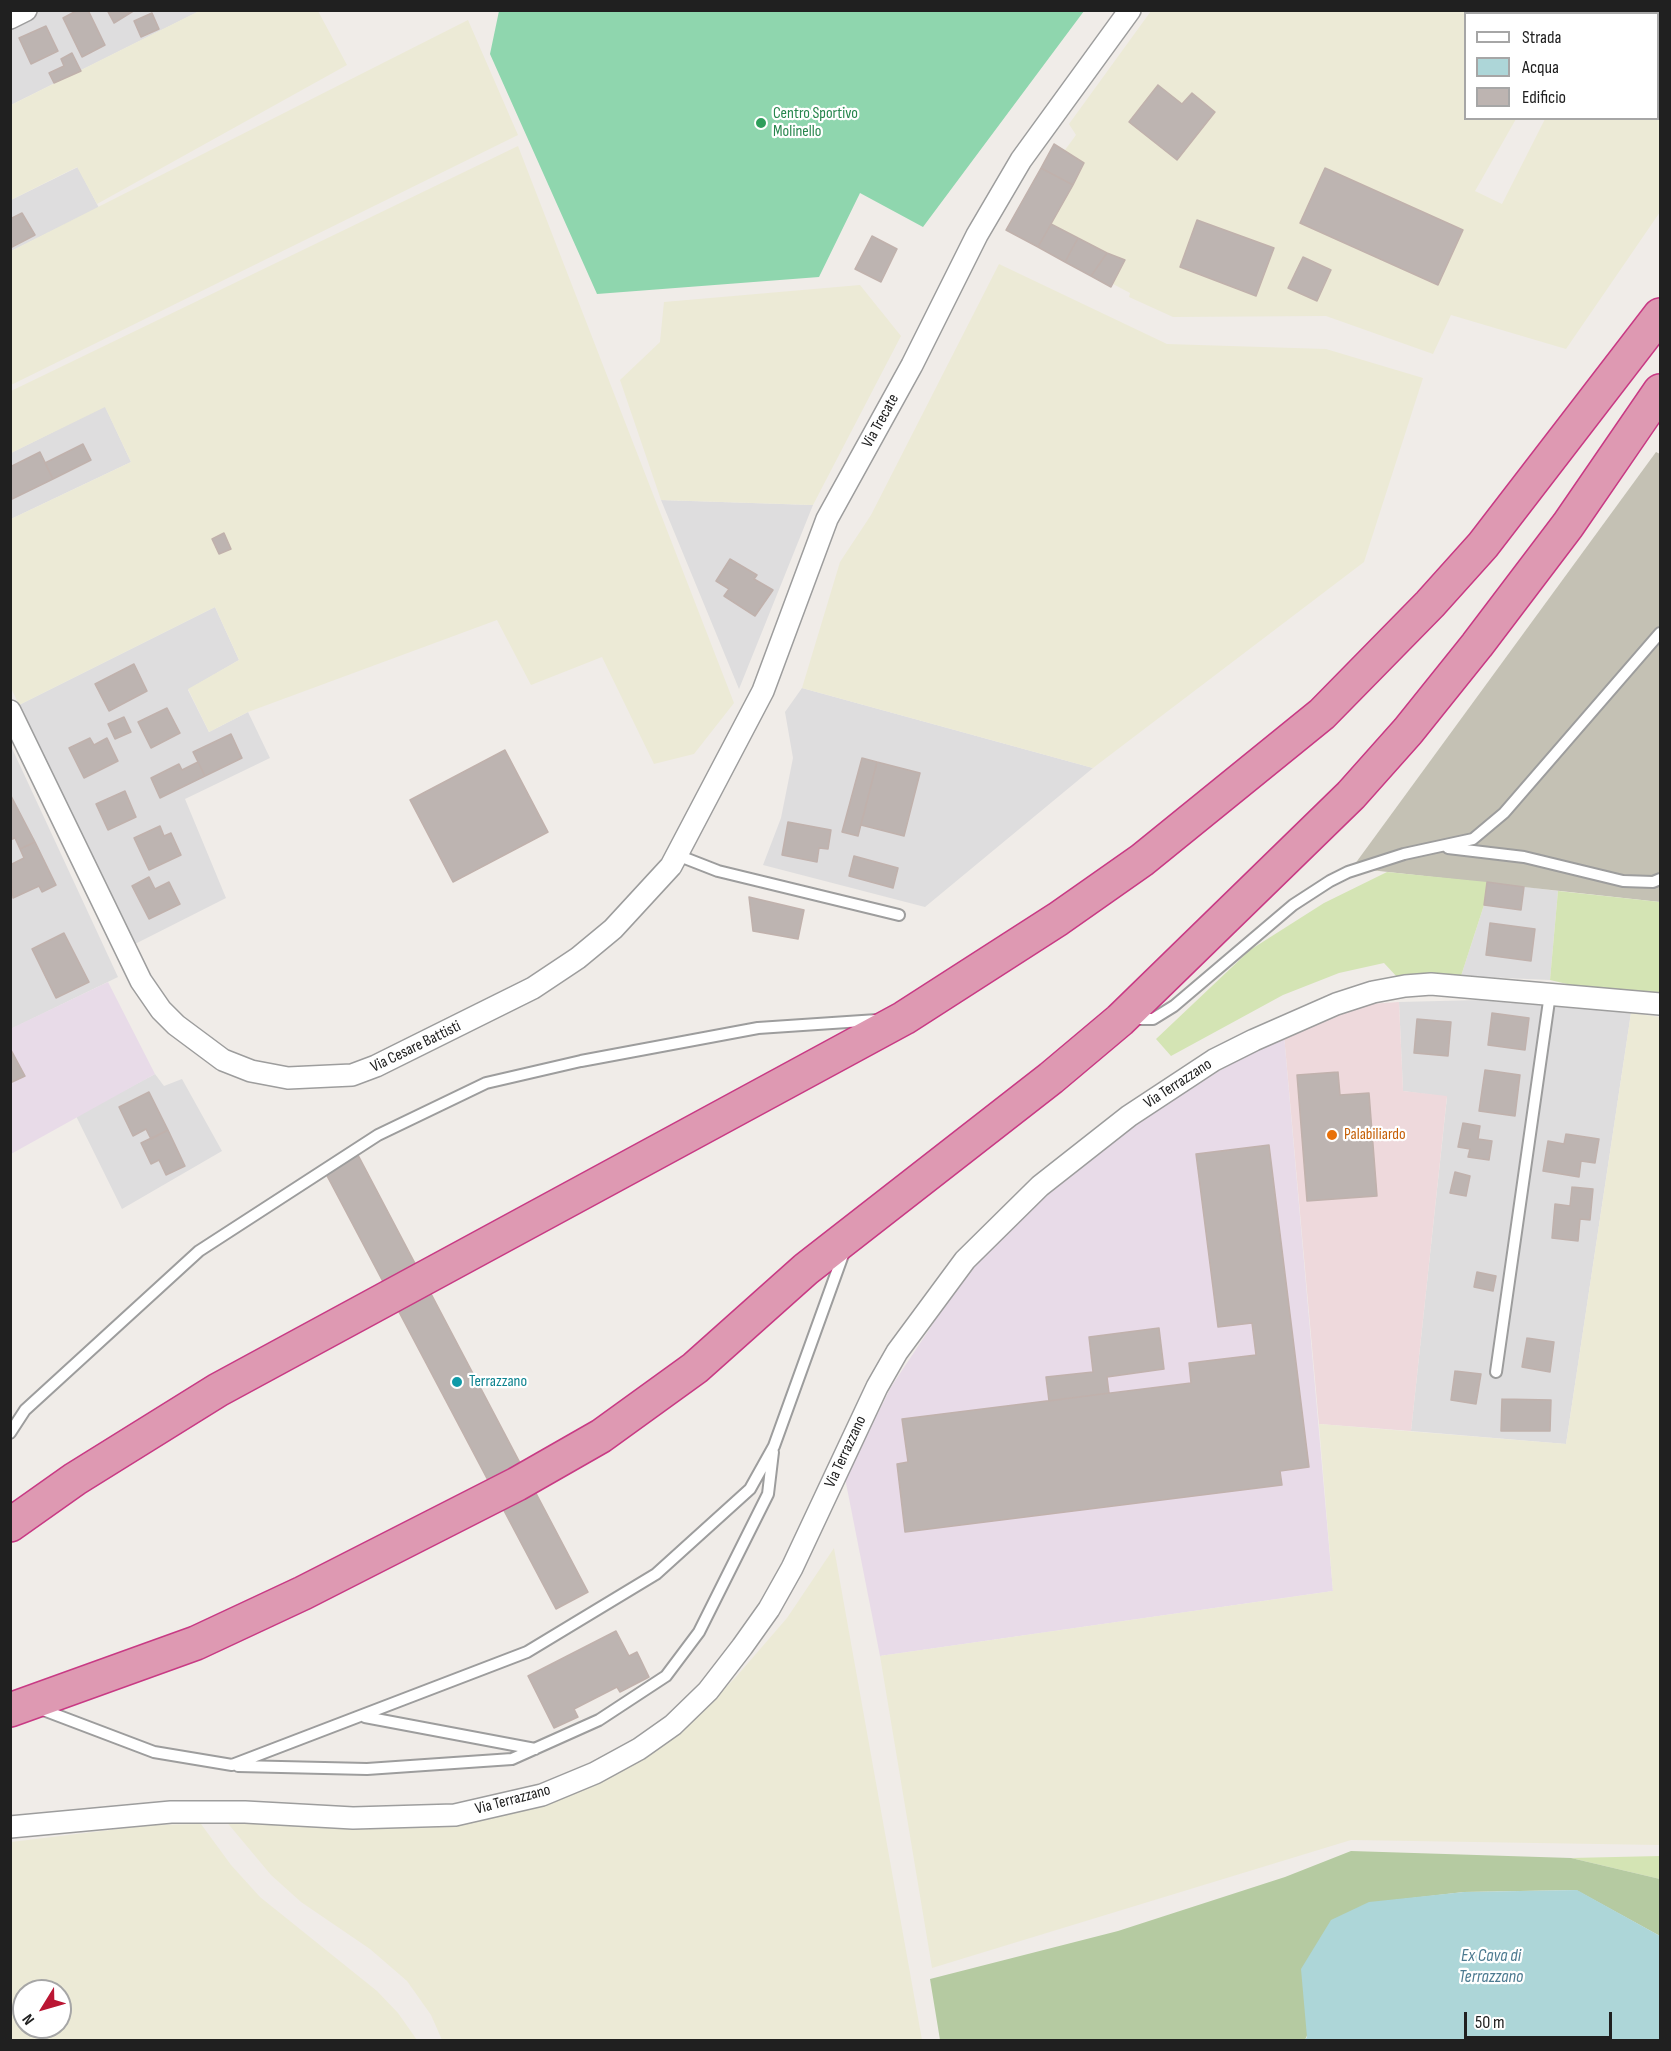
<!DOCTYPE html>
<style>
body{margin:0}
#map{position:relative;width:1671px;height:2051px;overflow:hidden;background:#f0ece8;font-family:"Sofia Sans Condensed",sans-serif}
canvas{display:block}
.frame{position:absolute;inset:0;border:12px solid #202020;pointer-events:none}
.legend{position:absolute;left:1464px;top:12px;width:195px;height:108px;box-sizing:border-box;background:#fff;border:2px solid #a6a6a6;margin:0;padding:8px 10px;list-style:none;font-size:18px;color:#202020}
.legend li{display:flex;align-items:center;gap:12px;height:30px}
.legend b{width:30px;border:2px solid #a6a6a6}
.north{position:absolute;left:12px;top:1979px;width:60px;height:60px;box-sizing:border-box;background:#fff;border:2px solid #a6a6a6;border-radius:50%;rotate:233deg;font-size:16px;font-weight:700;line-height:24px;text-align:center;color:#202020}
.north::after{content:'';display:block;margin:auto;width:21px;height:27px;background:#ba1633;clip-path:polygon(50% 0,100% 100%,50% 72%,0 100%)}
.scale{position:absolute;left:1464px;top:2012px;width:148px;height:27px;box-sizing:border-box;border:3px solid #202020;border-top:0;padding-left:8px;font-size:18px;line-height:21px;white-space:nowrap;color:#202020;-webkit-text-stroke:4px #fff;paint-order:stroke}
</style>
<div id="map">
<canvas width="1671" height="2051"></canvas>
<div class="frame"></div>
<ul class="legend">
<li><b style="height:8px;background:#fff"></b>Strada</li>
<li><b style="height:16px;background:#add6d8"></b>Acqua</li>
<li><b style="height:16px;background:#bdb4b1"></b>Edificio</li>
</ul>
<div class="north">N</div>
<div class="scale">50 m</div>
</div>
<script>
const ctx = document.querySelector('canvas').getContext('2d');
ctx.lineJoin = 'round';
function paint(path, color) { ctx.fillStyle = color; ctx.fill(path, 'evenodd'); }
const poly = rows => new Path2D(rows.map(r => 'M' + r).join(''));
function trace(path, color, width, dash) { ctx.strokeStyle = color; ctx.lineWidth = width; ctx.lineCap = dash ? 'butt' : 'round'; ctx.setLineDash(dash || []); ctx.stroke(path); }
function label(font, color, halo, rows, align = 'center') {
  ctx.font = font + ' "Sofia Sans Condensed",sans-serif'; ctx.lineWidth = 4.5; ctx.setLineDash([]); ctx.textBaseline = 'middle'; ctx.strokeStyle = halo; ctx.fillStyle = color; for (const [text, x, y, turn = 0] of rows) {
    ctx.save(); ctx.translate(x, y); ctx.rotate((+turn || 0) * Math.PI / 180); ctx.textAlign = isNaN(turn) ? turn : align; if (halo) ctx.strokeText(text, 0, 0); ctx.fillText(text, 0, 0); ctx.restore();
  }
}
paint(poly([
 [11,11,200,11,11,105],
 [78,167,99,208,11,251,11,200],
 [105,406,131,462,11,519,11,453],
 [661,500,813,505,739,689],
 [215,607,239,660,188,690,209,732,248,712,270,758,185,799,226,898,133,945,19,705],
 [802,688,1093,768,925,907,763,865,781,818,793,758,785,712],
 [10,744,118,977,11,1029,10,1029],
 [1487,882,1558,891,1550,980,1461,976,1484,905],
 [1480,1000,1631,1013,1566,1444,1411,1431,1447,1097,1403,1091,1399,1002],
 [155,1074,164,1086,182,1079,222,1151,122,1209,76,1116]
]), '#deddde');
paint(poly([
 [1399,1002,1403,1091,1447,1096,1411,1431,1319,1424,1284,1035,1323,1018,1369,1004]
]), '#eed9dc');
paint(poly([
 [108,982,155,1074,11,1154,10,1029],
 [1284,1035,1333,1591,880,1656,845,1478,891,1387,950,1298,996,1239,1090,1159,1154,1112,1219,1071]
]), '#e8dbe8');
paint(poly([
 [1656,452,1660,454,1660,902,1352,868]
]), '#c4c1b4');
paint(poly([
 [199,11,318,11,347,65,97,204,77,167,11,200,11,105],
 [1151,11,1579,11,1577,14,1466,14,1466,118,1516,119,1475,191,1502,204,1545,119,1658,118,1658,83,1660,85,1660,212,1566,349,1451,315,1433,354,1326,316,1173,317,1129,297,1130,293,1113,284,1111,287,1006,230,1054,144,1065,150,1076,135,1069,124],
 [468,20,518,135,11,385,11,251],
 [518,146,734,703,694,754,654,764,602,657,531,685,497,620,248,712,209,732,188,689,239,660,215,607,19,705,11,688,11,519,131,462,105,407,11,453,11,391],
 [999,264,1167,344,1326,349,1423,378,1364,562,1093,768,802,688,840,562,871,515],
 [860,285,901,336,813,505,661,500,620,380,660,342,664,302],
 [1631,1013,1660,1017,1660,1845,1351,1840,932,1968,880,1656,1333,1591,1319,1424,1566,1444],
 [834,1548,922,2040,442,2040,431,2015,407,1981,370,1949,301,1902,271,1875,225,1820,417,1828,483,1819,545,1805,601,1782,641,1760,693,1720,735,1678,787,1618],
 [201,1824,231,1865,260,1897,377,1991,398,2013,417,2040,11,2040,11,1842,151,1825],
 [24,1991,60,1991,60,2027,24,2027]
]), '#ecead6');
paint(poly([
 [1387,872,1487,882,1484,905,1461,976,1398,978,1384,963,1339,973,1283,995,1171,1056,1156,1039,1250,950,1324,903],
 [1558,891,1660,902,1660,993,1601,992,1550,980],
 [1660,1856,1660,1879,1571,1858]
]), '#d4e4b4');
paint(poly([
 [1351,1851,1571,1858,1660,1879,1660,1936,1576,1890,1464,1892,1369,1903,1305,2040,940,2040,930,1979,1118,1931,1285,1877]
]), '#b5caa1');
paint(poly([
 [499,11,499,10,1084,11,923,227,860,193,819,277,597,294,490,54]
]), '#8fd6ae');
paint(poly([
 [1577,1890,1660,1936,1660,2040,1305,2040,1307,2037,1301,1969,1331,1920,1369,1902,1464,1892]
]), '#add6d8');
const building = poly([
 [78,10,88,10,105,45,82,57,63,18,78,10],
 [107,10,135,10,114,23,107,10],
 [152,13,159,29,141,37,134,21,152,13],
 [46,26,58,51,31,64,19,38,46,26],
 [72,53,81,71,54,83,49,73,64,66,61,59,72,53],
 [1158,85,1182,104,1192,93,1215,112,1177,160,1129,122,1158,85],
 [1054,144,1084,163,1073,185,1041,168,1054,144],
 [1041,168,1073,185,1038,247,1006,230,1041,168],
 [1325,168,1463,230,1438,285,1300,223,1325,168],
 [22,213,35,235,10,248,10,219,22,213],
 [1197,220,1274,248,1256,296,1180,267,1197,220],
 [1051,224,1078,238,1065,262,1038,247,1051,224],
 [872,236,897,249,881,282,855,269,872,236],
 [1078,238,1107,253,1091,276,1065,262,1078,238],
 [1107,253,1125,260,1111,287,1091,276,1107,253],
 [1303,257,1331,270,1317,301,1288,288,1303,257],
 [83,444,91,460,53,479,45,463,83,444],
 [40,452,53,479,10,500,10,467,40,452],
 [224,533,231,549,219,554,212,539,224,533],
 [730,559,757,575,754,579,773,590,755,616,724,596,729,589,716,581,730,559],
 [134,664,147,691,109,711,95,684,134,664],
 [167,708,180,733,151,748,138,722,167,708],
 [124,717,131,732,115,739,108,724,124,717],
 [231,734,242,758,205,776,193,752,231,734],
 [90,738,94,745,107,738,118,761,84,778,69,748,90,738],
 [505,750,548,832,453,882,410,800,505,750],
 [862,758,877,762,858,836,842,832,862,758],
 [198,762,205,776,160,798,151,778,179,764,182,770,198,762],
 [877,762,920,773,904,836,861,825,877,762],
 [125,791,136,817,108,830,96,804,125,791],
 [10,794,35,842,20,849,15,838,10,840,10,794],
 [788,822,831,830,828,849,819,848,817,862,782,855,788,822],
 [160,826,164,836,171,833,181,855,149,870,134,838,160,826],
 [35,842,56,885,42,892,39,886,13,898,10,865,24,858,20,849,35,842],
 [854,856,898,868,893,888,849,876,854,856],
 [149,877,155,889,169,882,180,904,149,919,132,886,149,877],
 [1487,882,1524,887,1521,910,1484,905,1487,882],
 [749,897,804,910,798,939,753,931,749,897],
 [1490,923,1535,929,1531,961,1486,955,1490,923],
 [64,933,89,982,56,998,32,949,64,933],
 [1492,1013,1529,1018,1525,1050,1488,1045,1492,1013],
 [1417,1019,1451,1022,1448,1056,1414,1053,1417,1019],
 [10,1048,25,1076,10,1083,10,1048],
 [1485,1070,1520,1075,1515,1116,1479,1111,1485,1070],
 [1338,1072,1340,1095,1369,1093,1377,1196,1307,1201,1297,1075,1338,1072],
 [149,1092,168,1130,151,1139,146,1129,133,1136,119,1107,149,1092],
 [1463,1123,1480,1126,1478,1139,1492,1141,1489,1160,1468,1157,1470,1149,1458,1147,1463,1123],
 [168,1130,185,1166,166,1175,159,1160,151,1164,141,1143,168,1130],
 [1566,1134,1599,1139,1595,1163,1581,1161,1579,1177,1543,1171,1548,1141,1564,1144,1566,1134],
 [1269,1145,1309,1467,1280,1471,1282,1485,905,1532,897,1464,908,1462,902,1419,1191,1383,1189,1363,1256,1355,1252,1323,1218,1327,1196,1154,1269,1145],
 [358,1155,588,1592,556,1609,325,1172,358,1155],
 [1455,1172,1470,1176,1466,1196,1450,1193,1455,1172],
 [1572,1187,1593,1189,1590,1220,1580,1219,1578,1241,1552,1238,1555,1204,1570,1206,1572,1187],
 [1477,1272,1496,1276,1493,1291,1474,1287,1477,1272],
 [1159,1328,1164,1369,1107,1377,1109,1393,1049,1401,1046,1377,1093,1372,1089,1337,1159,1328],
 [1527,1338,1554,1342,1550,1372,1522,1367,1527,1338],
 [1455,1371,1481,1374,1476,1404,1451,1400,1455,1371],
 [1502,1399,1551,1400,1550,1431,1501,1431,1502,1399],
 [616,1631,629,1656,637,1652,649,1677,620,1692,617,1687,574,1709,578,1717,554,1728,528,1676,616,1631]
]);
paint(building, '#bdb4b1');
trace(building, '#c0b1ac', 1.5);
const lane = poly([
 [1448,848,1524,857,1623,881,1653,882,1660,879],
 [677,855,718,871,899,915],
 [1132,1019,1153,1019,1174,1006,1293,905,1330,881,1348,872,1404,854,1473,839,1504,813,1660,633],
 [1496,1372,1550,994],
 [10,1433,25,1410,199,1251,378,1135,486,1083,581,1061,758,1028,877,1020],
 [38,1708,154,1752,232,1765,527,1652,656,1574,750,1489,774,1446,844,1252],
 [365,1717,535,1749],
 [238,1766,367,1769,512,1759,599,1720,666,1676,699,1632,768,1494,773,1452]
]);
const street = poly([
 [10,18,26,10],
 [10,711,141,981,161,1010,176,1025,223,1060,251,1071,288,1078,352,1075,376,1066,533,988,578,958,613,929,671,866,763,691,827,519,912,365,977,235,1021,160,1130,10],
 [10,1827,171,1812,245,1812,353,1818,455,1815,542,1795,595,1773,639,1749,673,1725,708,1691,742,1647,769,1609,792,1568,877,1387,897,1352,965,1260,1040,1186,1129,1116,1214,1060,1254,1040,1336,1004,1373,992,1405,986,1431,984,1660,1004]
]);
const highway = poly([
 [10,1525,75,1479,218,1390,904,1018,1058,919,1142,860,1322,714,1430,604,1483,545,1660,315],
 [10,1710,196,1643,303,1593,517,1484,601,1436,695,1368,806,1269,1051,1078,1120,1020,1351,795,1408,731,1477,645,1568,525,1660,391]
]);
trace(lane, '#9d9d9d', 14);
trace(street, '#9d9d9d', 24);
trace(highway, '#c83a84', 36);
trace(lane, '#fff', 10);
trace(street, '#fff', 21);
trace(highway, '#de99b2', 33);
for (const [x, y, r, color] of [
 [761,123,6,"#2e9e5b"],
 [1332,1135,6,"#e8710a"],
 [457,1382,6,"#0f9aa8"]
]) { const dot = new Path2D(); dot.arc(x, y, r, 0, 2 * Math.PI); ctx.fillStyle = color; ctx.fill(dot); trace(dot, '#fff', 2); }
label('16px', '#27864d', '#fff', [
 ["Centro Sportivo",773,114],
 ["Molinello",773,132]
], 'left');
label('16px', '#202020', '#fff', [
 ["Via Trecate",881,421,-61],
 ["Via Cesare Battisti",416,1047,-26],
 ["Via Terrazzano",1178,1084,-33],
 ["Via Terrazzano",846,1452,-65],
 ["Via Terrazzano",513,1800,-15]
]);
label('16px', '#c56008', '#fff', [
 ["Palabiliardo",1344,1135]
], 'left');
label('16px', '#0d838f', '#fff', [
 ["Terrazzano",469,1382]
], 'left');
label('italic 18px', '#4c7a90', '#fff', [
 ["Ex Cava di",1491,1956],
 ["Terrazzano",1491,1977]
]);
</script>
